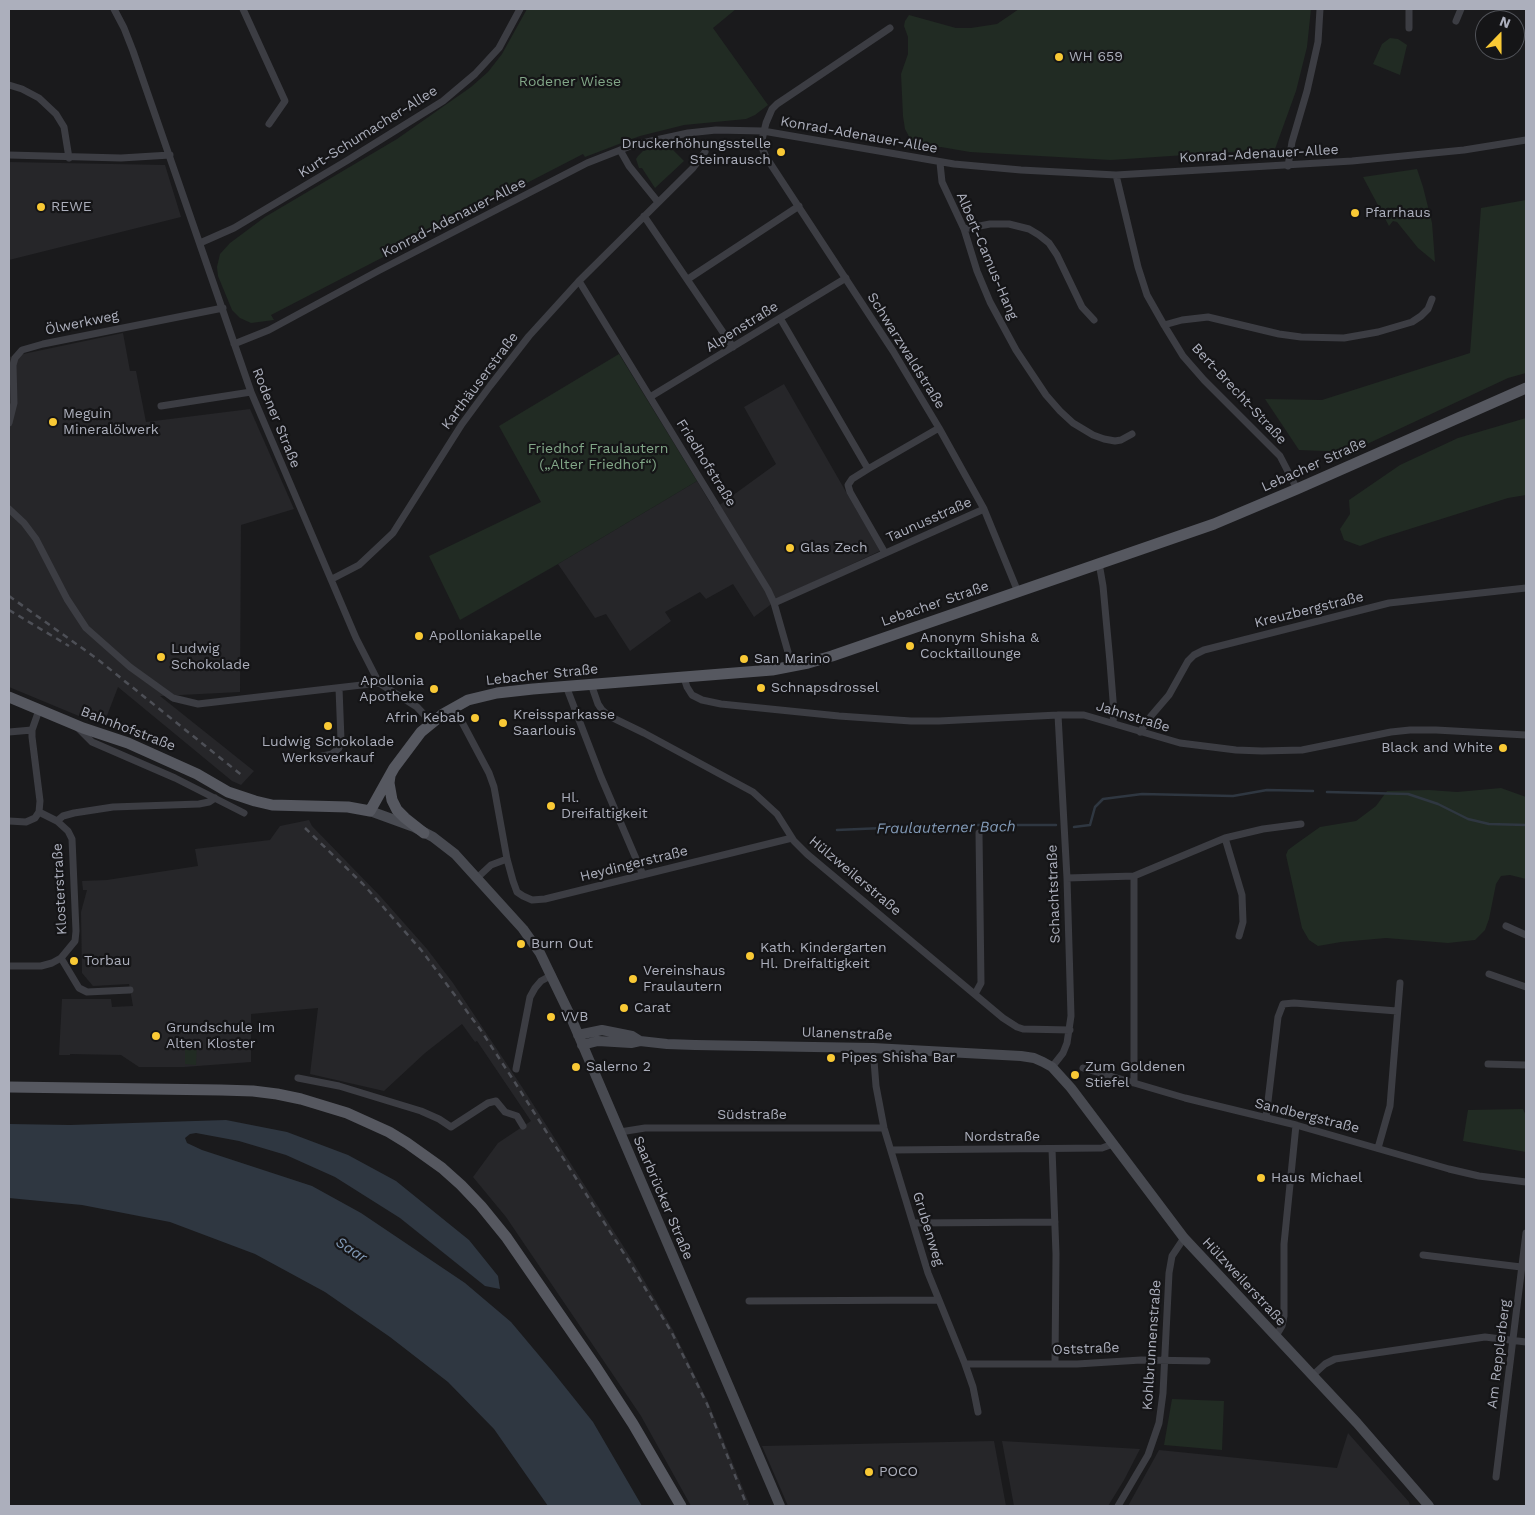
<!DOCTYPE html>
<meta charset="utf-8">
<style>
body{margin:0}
#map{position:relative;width:1535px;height:1515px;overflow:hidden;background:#1a1a1c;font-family:"Work Sans",sans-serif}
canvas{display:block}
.frame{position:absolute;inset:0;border:10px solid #acafbc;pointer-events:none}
.north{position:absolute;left:1475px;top:10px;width:50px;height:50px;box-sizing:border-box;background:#151517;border:1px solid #515359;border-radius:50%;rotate:22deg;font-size:14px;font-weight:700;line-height:20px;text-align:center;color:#acafbc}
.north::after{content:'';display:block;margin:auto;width:18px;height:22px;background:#f9c935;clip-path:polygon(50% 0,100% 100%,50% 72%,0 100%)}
</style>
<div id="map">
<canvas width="1535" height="1515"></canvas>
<div class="frame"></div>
<div class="north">N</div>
</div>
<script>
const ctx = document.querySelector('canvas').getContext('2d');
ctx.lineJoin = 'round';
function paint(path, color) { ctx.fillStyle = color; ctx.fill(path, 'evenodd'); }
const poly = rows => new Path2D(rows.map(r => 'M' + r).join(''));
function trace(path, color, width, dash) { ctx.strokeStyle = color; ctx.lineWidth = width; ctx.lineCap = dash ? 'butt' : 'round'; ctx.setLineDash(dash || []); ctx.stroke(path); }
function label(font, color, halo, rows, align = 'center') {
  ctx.font = font + ' "Work Sans",sans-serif'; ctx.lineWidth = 4.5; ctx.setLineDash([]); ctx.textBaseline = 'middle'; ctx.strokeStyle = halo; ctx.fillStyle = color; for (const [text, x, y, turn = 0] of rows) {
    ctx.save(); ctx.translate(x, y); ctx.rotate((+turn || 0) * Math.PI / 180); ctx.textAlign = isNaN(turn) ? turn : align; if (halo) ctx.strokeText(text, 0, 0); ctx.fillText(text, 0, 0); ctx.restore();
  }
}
paint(poly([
 [9,162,165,165,181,217,9,260],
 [123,333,130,371,136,371,146,422,250,409,294,509,241,525,240,692,160,696,254,771,241,785,232,781,118,687,103,726,9,687,9,357],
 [784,384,880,551,781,597,754,617,733,584,706,599,700,592,665,612,671,621,630,651,606,614,595,618,558,564,697,481,714,509,776,464,744,407],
 [309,820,312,826,381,897,427,949,453,983,524,1090,634,1263,673,1330,709,1404,750,1506,691,1506,641,1416,506,1217,473,1177,498,1143,531,1121,477,1041,475,1042,462,1024,425,1053,384,1091,310,1074,318,1008,251,1014,251,1062,184,1067,139,1067,121,1055,70,1054,70,1055,59,1055,62,999,111,999,112,1007,133,1006,129,984,93,986,82,973,81,912,87,890,83,890,82,881,107,880,198,866,195,849,270,840,280,826],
 [1348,1433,1409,1502,1410,1506,1128,1506,1159,1450,1337,1468],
 [994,1441,1006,1506,788,1506,762,1446],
 [1002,1441,1140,1449,1124,1480,1108,1506,1014,1506]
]), '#262629');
paint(poly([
 [527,9,736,9,713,28,768,105,755,115,746,119,684,125,640,136,585,157,583,154,271,315,274,320,251,323,240,318,232,310,218,276,217,267,220,254,230,243,265,217,397,139,471,87,488,72,502,54],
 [1019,9,1311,9,1307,47,1296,91,1275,149,1111,160,970,152,941,147,924,147,913,144,905,129,903,116,901,74,908,54,908,37,904,26,905,21,909,15,956,28,971,28,997,24],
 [1390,38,1398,39,1407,45,1400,75,1373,64,1382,44],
 [668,145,684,161,655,188,642,168,639,168,636,159,638,156,643,151],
 [1417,169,1423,187,1432,223,1435,262,1418,248,1397,222,1393,221,1389,226,1363,177],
 [1526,200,1526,373,1508,378,1350,452,1299,450,1265,399,1322,400,1470,353,1481,208],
 [619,354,697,481,558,564,460,620,429,556,541,502,499,426],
 [1526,418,1526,495,1508,498,1381,538,1360,546,1344,540,1340,529,1350,514,1349,500,1400,465,1458,438],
 [1501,788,1526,797,1526,879,1510,875,1501,876,1496,884,1489,919,1485,930,1475,940,1448,943,1386,938,1341,942,1318,946,1309,940,1302,928,1286,855,1288,850,1296,844,1320,827,1356,821,1376,806,1387,791,1429,790,1457,792],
 [185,1041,197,1041,196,1065,185,1064],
 [1523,1109,1526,1116,1526,1152,1463,1141,1468,1110],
 [1172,1399,1224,1401,1222,1450,1164,1445]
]), '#212b23');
paint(poly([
 [226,1120,287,1132,348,1155,396,1181,469,1240,498,1276,500,1289,485,1286,400,1218,335,1177,286,1155,239,1141,196,1133,190,1134,185,1138,187,1143,202,1150,312,1186,361,1213,465,1283,511,1322,553,1372,593,1422,642,1506,548,1506,494,1429,448,1382,390,1337,325,1292,255,1254,170,1222,82,1205,9,1198,9,1124,70,1125]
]), '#2f3741');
trace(poly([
 [1327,792,1408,794,1438,804,1468,819,1489,824,1526,825],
 [1074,827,1090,825,1095,807,1103,799,1142,794,1233,796,1267,790,1313,791],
 [837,830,952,825,1056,825]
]), '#2f3741', 2.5);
trace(poly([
 [114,9,124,28,133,51,251,392,356,638,379,683,417,707,431,722],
 [243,9,285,101,269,124],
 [1409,9,1409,28],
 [1456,21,1461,9],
 [890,28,777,104,772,109,766,123,762,140,763,150,766,157,893,351,939,428,984,509,1018,592],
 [9,85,22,89,39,98,56,114,64,127,69,158],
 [620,150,629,166,658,202],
 [9,155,121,158,170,155],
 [940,163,942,182,964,229,977,271,990,302,1016,350,1046,395,1060,411,1073,423,1093,435,1104,439,1115,441,1121,440,1132,434],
 [1288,166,1292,142,1307,91,1318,42,1320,9],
 [1116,175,1138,267,1147,295,1164,325,1183,356,1204,380,1280,456,1297,489],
 [644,216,733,347],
 [964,229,990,224,1009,224,1029,229,1039,235,1049,243,1057,255,1082,307,1094,320],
 [200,243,234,228,348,160,443,101,475,74,499,48,520,9],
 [688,279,799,206],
 [579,281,768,590,774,603,792,666],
 [780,318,868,469],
 [1164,325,1182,320,1208,317,1279,334,1301,337,1344,338,1378,332,1412,322,1421,316,1428,309,1432,299],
 [234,344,269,330,378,271,587,163,633,145,688,133,716,130,763,131,954,164,1021,170,1116,175,1352,161,1464,150,1526,140],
 [650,397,846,278],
 [161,406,251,392],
 [9,423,14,403,13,365,15,358,22,350,43,344,223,308],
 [9,509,24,523,36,539,67,599,86,628,130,667,173,698,198,704,379,683],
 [885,553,850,492,848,485,852,479,868,469,939,428],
 [1099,563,1103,586,1110,662,1114,713,1113,722],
 [332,579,359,565,393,533,462,424,490,386,529,336,579,281,693,168,705,152],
 [774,603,984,509],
 [684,678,687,687,692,695,702,700,721,704,839,716,911,721,939,721,1058,715,1084,715,1180,743,1236,750,1262,751,1302,750,1391,732,1410,730,1436,730,1526,735],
 [591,684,598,704,602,710,609,716,644,733,753,792,777,814,794,841,807,854,1003,1018,1017,1027,1023,1029,1070,1030],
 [566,686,601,777,643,875],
 [454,707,489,773,494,787,507,859,513,881,517,892,523,896,532,900,545,899,792,838],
 [78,728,92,742,175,778,244,813],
 [9,732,32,730],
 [1140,732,1151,716,1169,695,1188,661,1194,655,1204,650,1389,603,1526,588],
 [318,757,332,754,339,748,341,740,339,688],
 [39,812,57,821,68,831,72,839,76,931,75,941,61,958,79,988,87,992,130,990],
 [39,812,40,801,32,737,32,730,39,710],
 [9,821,26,822,35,818,39,812],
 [57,821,63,816,74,813,113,807,199,804,209,802,215,798],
 [1225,838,1242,895,1243,922,1239,936],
 [1134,876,1134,1083],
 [477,878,491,865,507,859],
 [1067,878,1134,876,1225,838,1263,829,1301,824],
 [1506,926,1526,935],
 [9,966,41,966,52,963,61,958],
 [1489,974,1526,987],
 [975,994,981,983,979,833],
 [873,1048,876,1086,884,1128,928,1273,965,1364,973,1387,978,1412],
 [1488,1064,1526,1065],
 [1052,1067,1063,1053,1067,1043,1071,1016,1067,878,1058,715],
 [1083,1068,1185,1098,1296,1125,1449,1169,1479,1176,1526,1182],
 [516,1069,530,997,535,988,541,981,552,975],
 [298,1078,339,1086,421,1111,439,1119,451,1127,488,1103,496,1101,505,1112,517,1116,523,1126],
 [1266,1118,1278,1017,1283,1004,1294,1003,1397,1011],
 [620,1132,645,1128,884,1128],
 [1378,1148,1390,1106,1400,983],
 [1052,1149,1056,1254,1055,1363],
 [891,1150,1102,1148,1113,1144],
 [913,1223,1055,1222],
 [1423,1255,1521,1267],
 [749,1301,938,1300],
 [1276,1336,1282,1326,1284,1316,1284,1244,1296,1125],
 [965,1364,1077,1364,1141,1360,1207,1361],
 [1313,1375,1325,1364,1335,1359,1485,1337,1526,1342],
 [1496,1477,1526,1233],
 [1118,1506,1148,1455,1159,1423,1163,1393,1169,1273,1172,1256,1184,1238]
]), '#3c3d43', 7);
trace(poly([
 [370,811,414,827,433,837,455,854,523,929,540,953,569,1013,780,1506],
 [578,1035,602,1030,632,1036,640,1041],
 [582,1045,598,1041,631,1043,640,1041,667,1044,695,1045,873,1048,1021,1056,1034,1058,1043,1062,1052,1067,1071,1088,1184,1238,1357,1423,1429,1506]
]), '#484a51', 10);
trace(poly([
 [9,697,83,728,128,743,197,774,228,792,255,801,272,805,348,807,370,811,394,768,421,732,443,714,468,700,497,693,533,689,772,670,808,663,832,656,1214,524,1297,489,1526,388],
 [390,776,389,783,392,800,397,810,405,818,424,833],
 [9,1087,221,1090,253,1091,277,1094,301,1099,347,1113,389,1132,407,1143,442,1168,461,1185,481,1206,507,1238,594,1364,633,1424,681,1506]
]), '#565860', 11);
trace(poly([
 [9,596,96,658,244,777],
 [9,610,69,646],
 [305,828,363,884,422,951,480,1029,514,1081,630,1263,672,1333,707,1404,747,1506]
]), '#4d4f56', 2.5, [6, 5]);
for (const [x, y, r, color] of [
 [1059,57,5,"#f9c935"],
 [781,152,5,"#f9c935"],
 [41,207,5,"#f9c935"],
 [1355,213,5,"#f9c935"],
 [53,422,5,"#f9c935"],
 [790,548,5,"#f9c935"],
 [419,636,5,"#f9c935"],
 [910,646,5,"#f9c935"],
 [161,657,5,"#f9c935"],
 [744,659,5,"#f9c935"],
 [761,688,5,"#f9c935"],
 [434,689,5,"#f9c935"],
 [475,718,5,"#f9c935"],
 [503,723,5,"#f9c935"],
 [328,726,5,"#f9c935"],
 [1503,748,5,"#f9c935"],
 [551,806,5,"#f9c935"],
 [521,944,5,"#f9c935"],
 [750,956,5,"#f9c935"],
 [74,961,5,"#f9c935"],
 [633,979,5,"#f9c935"],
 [624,1008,5,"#f9c935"],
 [551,1017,5,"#f9c935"],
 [156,1036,5,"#f9c935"],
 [831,1058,5,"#f9c935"],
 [576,1067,5,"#f9c935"],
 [1075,1075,5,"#f9c935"],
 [1261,1178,5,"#f9c935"],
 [869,1472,5,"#f9c935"]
]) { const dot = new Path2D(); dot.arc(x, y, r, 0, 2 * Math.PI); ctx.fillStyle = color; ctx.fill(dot); trace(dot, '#151517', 2); }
label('14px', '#acafbc', '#151517', [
 ["WH 659",1069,57],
 ["Druckerhöhungsstelle",771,144,"right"],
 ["Steinrausch",771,160,"right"],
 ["REWE",51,207],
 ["Pfarrhaus",1365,213],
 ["Meguin",63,414],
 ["Mineralölwerk",63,430],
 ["Glas Zech",800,548],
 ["Apolloniakapelle",429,636],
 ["Anonym Shisha &",920,638],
 ["Cocktaillounge",920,654],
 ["Ludwig",171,649],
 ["Schokolade",171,665],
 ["San Marino",754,659],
 ["Apollonia",424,681,"right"],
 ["Apotheke",424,697,"right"],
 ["Schnapsdrossel",771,688],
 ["Kreissparkasse",513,715],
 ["Saarlouis",513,731],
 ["Afrin Kebab",465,718,"right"],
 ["Ludwig Schokolade",328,742,"center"],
 ["Werksverkauf",328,758,"center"],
 ["Black and White",1493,748,"right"],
 ["Hl.",561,798],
 ["Dreifaltigkeit",561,814],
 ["Burn Out",531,944],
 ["Kath. Kindergarten",760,948],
 ["Hl. Dreifaltigkeit",760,964],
 ["Torbau",84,961],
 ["Vereinshaus",643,971],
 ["Fraulautern",643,987],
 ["Carat",634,1008],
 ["VVB",561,1017],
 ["Grundschule Im",166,1028],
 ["Alten Kloster",166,1044],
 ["Pipes Shisha Bar",841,1058],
 ["Salerno 2",586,1067],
 ["Zum Goldenen",1085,1067],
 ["Stiefel",1085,1083],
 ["Haus Michael",1271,1178],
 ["POCO",879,1472]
], 'left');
label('14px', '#82a788', '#151517', [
 ["Rodener Wiese",570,82],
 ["Friedhof Fraulautern",598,449],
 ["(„Alter Friedhof“)",598,465]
]);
label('14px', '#acafbc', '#151517', [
 ["Kurt-Schumacher-Allee",368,132,-32],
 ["Konrad-Adenauer-Allee",859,135,10],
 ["Konrad-Adenauer-Allee",1259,154,-3],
 ["Konrad-Adenauer-Allee",454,218,-27],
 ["Albert-Camus-Hang",987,256,67],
 ["Ölwerkweg",82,323,-12],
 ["Alpenstraße",742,327,-32],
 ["Schwarzwaldstraße",906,351,58],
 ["Karthäuserstraße",480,381,-53],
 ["Bert-Brecht-Straße",1239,394,47],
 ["Rodener Straße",276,418,68],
 ["Friedhofstraße",706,463,58],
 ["Lebacher Straße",1314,465,-24],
 ["Taunusstraße",929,520,-24],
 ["Lebacher Straße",935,604,-19],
 ["Kreuzbergstraße",1309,610,-14],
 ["Lebacher Straße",542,675,-6],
 ["Jahnstraße",1133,717,17],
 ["Bahnhofstraße",128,729,21],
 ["Heydingerstraße",634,864,-14],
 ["Hülzweilerstraße",855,876,40],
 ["Klosterstraße",60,889,-93],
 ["Schachtstraße",1054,894,-92],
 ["Ulanenstraße",847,1034,2],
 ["Südstraße",752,1115],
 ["Sandbergstraße",1307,1116,14],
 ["Nordstraße",1002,1137],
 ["Saarbrücker Straße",663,1198,67],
 ["Grubenweg",928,1229,73],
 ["Hülzweilerstraße",1244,1282,47],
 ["Kohlbrunnenstraße",1152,1345,-86],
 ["Oststraße",1086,1349,-2],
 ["Am Repplerberg",1499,1354,-83]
]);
label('italic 15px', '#829ab7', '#151517', [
 ["Fraulauterner Bach",946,828,-1],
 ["Saar",351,1250,33]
]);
</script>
